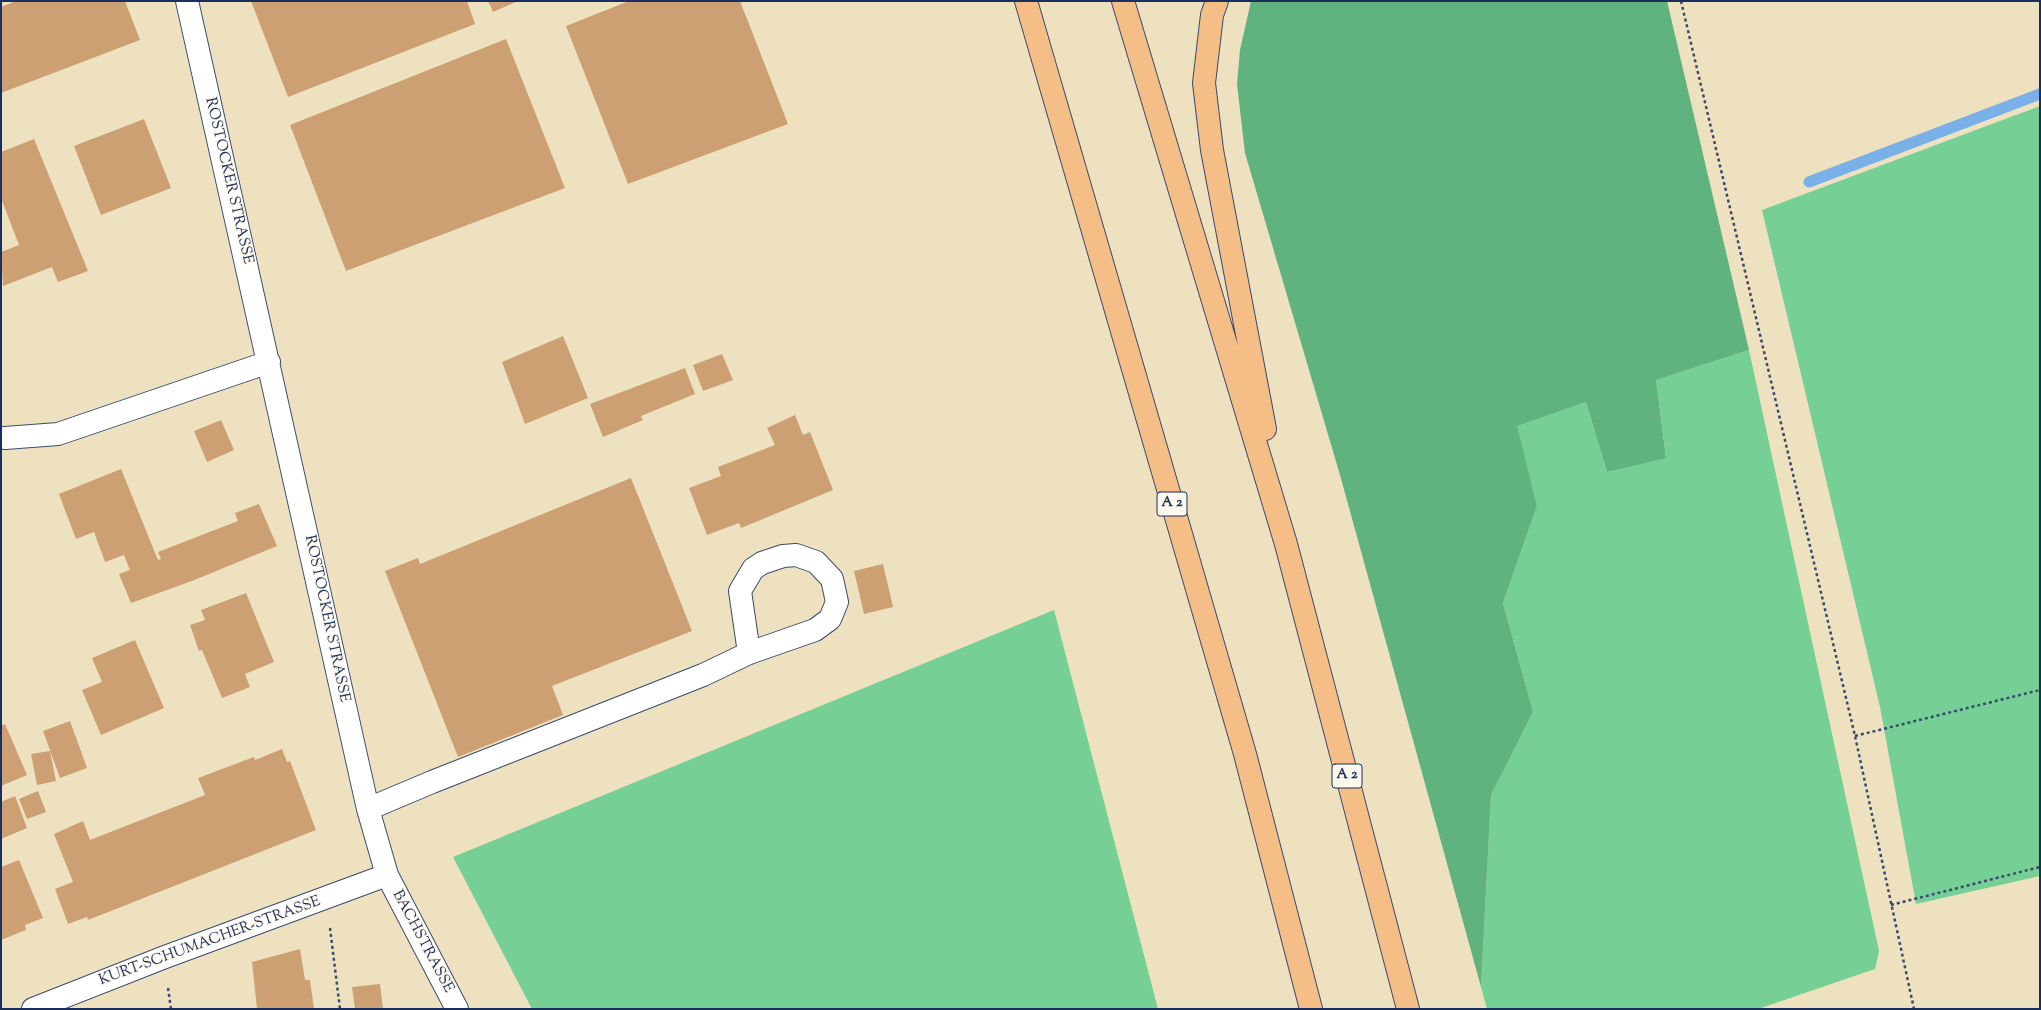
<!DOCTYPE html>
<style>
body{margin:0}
#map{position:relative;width:2041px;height:1010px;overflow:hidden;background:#ede1c0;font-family:"Sorts Mill Goudy",serif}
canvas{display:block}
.frame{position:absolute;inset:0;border:2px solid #1b2f5e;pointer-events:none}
</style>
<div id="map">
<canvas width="2041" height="1010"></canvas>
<div class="frame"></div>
</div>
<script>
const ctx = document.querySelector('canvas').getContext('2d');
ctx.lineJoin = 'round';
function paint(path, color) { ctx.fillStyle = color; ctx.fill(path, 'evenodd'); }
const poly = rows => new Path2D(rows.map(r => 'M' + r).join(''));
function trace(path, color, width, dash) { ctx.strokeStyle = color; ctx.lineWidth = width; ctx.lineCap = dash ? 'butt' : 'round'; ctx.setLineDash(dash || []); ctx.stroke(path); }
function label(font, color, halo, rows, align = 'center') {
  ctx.font = font + ' "Sorts Mill Goudy",serif'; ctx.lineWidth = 3; ctx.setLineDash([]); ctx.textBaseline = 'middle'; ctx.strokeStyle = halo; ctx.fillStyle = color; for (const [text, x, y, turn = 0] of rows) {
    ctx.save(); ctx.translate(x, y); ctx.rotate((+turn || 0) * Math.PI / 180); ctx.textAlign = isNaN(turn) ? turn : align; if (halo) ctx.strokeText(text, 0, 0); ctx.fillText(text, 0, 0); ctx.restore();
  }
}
paint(poly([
 [2040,106,2040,876,1916,904,1880,707,1762,210],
 [1749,350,1879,951,1875,969,1758,1009,1487,1009,1481,987,1491,795,1533,712,1503,603,1537,506,1516,426,1586,402,1607,472,1666,457,1656,380],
 [1054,610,1158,1009,532,1009,453,857]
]), '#76cf95');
paint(poly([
 [1251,1,1667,1,1749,350,1656,380,1666,458,1607,472,1586,402,1517,426,1537,506,1503,603,1533,712,1491,795,1481,987,1340,475,1245,153,1237,84,1240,50]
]), '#60b27e');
trace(poly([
 [1809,182,2040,94]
]), '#7ab0e8', 11);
paint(poly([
 [16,1,125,1,140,40,1,93,1,7],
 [251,1,467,1,475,24,288,97],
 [488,1,518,1,493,12],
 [629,1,740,1,788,124,628,184,566,26],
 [506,39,565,188,346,271,290,125],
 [144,119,171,188,101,215,74,146],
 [34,139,88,271,58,282,52,267,3,286,1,252,19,245,1,198,1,152],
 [563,336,588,398,525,424,502,362],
 [722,354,733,380,703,391,693,365],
 [685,368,695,394,641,416,643,420,603,437,590,404],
 [795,415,803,435,810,432,833,490,741,528,739,523,707,535,689,488,721,476,718,467,775,445,767,428],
 [221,420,234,450,207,462,194,431],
 [121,469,158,560,161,559,158,552,238,521,235,513,259,504,277,546,192,581,131,603,119,574,130,570,124,555,105,562,94,532,76,539,59,494],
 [631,478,692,631,552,686,563,715,458,757,385,571,418,558,420,564],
 [883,564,893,607,864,614,854,571],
 [246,593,274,662,245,674,250,687,222,698,202,650,199,651,190,625,205,620,201,610],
 [135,640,164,708,101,735,82,690,102,682,92,658],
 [70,721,87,768,60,778,43,731],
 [5,724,27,775,1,786,1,726],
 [282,749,287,762,290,761,316,830,88,920,87,917,68,924,55,889,73,882,54,834,83,821,90,840,205,795,198,778,254,757,255,760],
 [50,751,56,781,37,785,31,754],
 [38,791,46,812,27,819,19,799],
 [15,796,27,828,1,839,1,802],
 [19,860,43,918,25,925,26,930,1,940,1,867],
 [300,949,305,980,310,980,314,1009,257,1009,252,962],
 [380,984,383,1009,355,1009,352,987]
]), '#cda073');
const minor = poly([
 [187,1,368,809,387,875,457,1009],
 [5,438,58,434,269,362],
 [368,809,432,782,703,675,749,653,815,630,830,619,837,602,832,579,816,562,796,555,783,556,762,563,753,569,740,591,749,653],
 [33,1009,165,957,387,875]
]);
const highway = poly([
 [1026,1,1245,754,1311,1009],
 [1123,1,1286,544,1408,1009],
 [1217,1,1212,15,1204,83,1212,150,1265,429]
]);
trace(minor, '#3a4a6d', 24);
trace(highway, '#3a4a6d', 24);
trace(poly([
 [1681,1,1855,736,1914,1009],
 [1855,736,2040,690],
 [1891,905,2040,867],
 [330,928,340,1009],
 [168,988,171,1009]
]), '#3a4a6d', 2.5, [3, 3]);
trace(minor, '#fff', 22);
trace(highway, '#f6be87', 22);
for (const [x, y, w] of [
 [1172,504,30],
 [1347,776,30]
]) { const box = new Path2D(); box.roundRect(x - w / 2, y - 12, w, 24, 3); ctx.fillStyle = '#fbf7ec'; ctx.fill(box); trace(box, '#1b2f5e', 1); }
label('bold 14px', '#1b2f5e', null, [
 ["A 2",1172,504],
 ["A 2",1347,776]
]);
label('15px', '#1b2f5e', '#fbf7ec', [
 ["ROSTOCKER STRASSE",228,181,77],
 ["ROSTOCKER STRASSE",326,619,78],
 ["KURT-SCHUMACHER-STRASSE",210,942,-20],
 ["BACHSTRASSE",422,942,62]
]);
</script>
